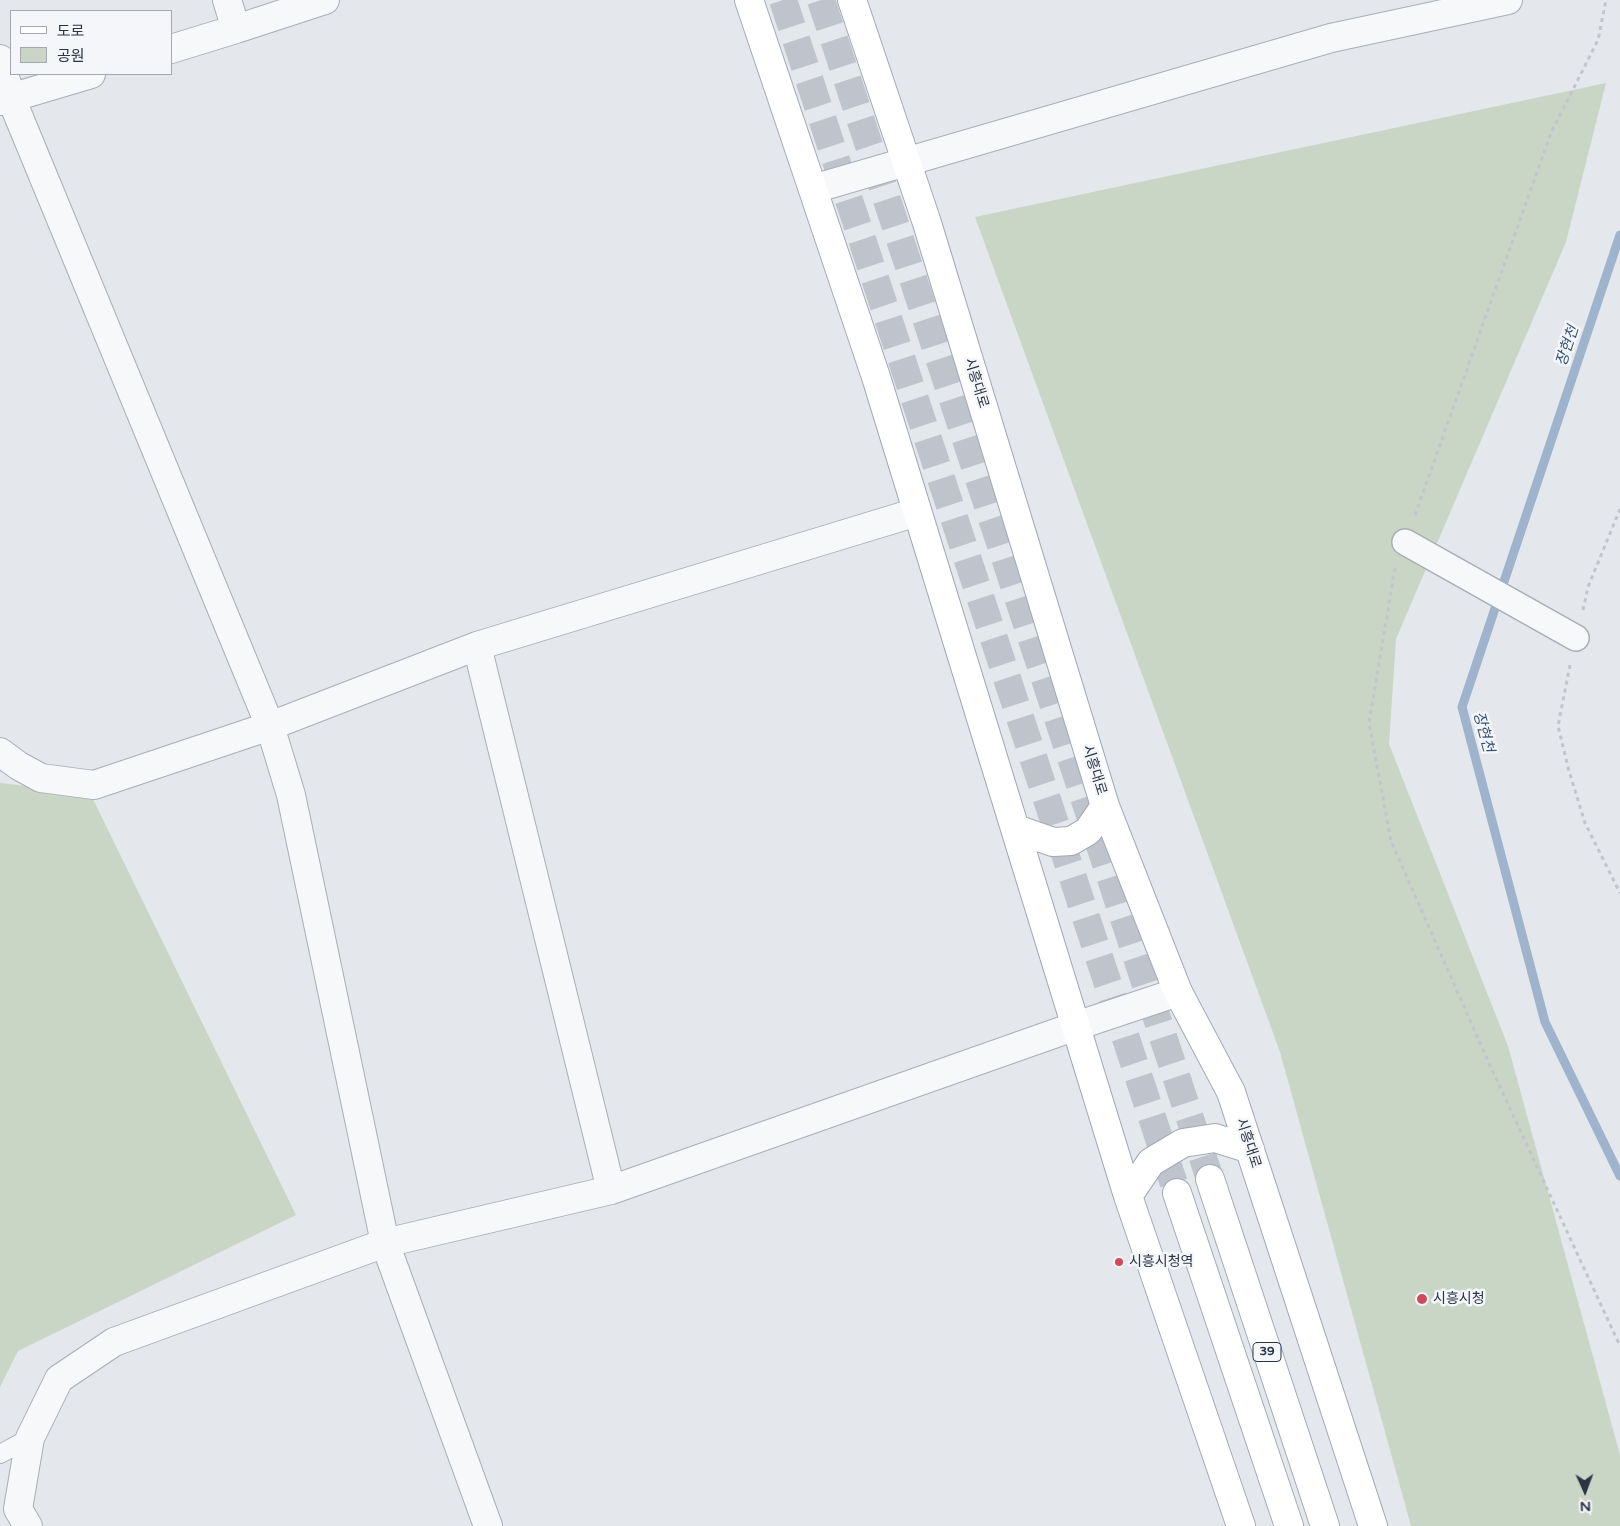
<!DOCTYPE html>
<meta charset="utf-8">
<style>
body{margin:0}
#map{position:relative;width:1620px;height:1526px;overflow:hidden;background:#e4e7ec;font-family:"Varela Round","Noto Sans KR",sans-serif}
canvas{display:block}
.legend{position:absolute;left:10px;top:10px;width:162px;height:65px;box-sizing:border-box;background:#f4f6f9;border:1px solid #a4a8b1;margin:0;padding:6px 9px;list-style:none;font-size:15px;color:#2b3445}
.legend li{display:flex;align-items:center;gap:10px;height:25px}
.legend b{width:25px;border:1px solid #a4a8b1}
.north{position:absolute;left:1560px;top:1466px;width:50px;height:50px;-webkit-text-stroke:4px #f4f6f9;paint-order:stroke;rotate:178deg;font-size:14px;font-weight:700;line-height:20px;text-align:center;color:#2b3445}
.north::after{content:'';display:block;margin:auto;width:18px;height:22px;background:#2b3445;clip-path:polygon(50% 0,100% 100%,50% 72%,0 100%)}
</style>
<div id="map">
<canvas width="1620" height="1526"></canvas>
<ul class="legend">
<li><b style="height:6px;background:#fff"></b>도로</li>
<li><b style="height:14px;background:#c9d6c5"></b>공원</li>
</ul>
<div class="north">N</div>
</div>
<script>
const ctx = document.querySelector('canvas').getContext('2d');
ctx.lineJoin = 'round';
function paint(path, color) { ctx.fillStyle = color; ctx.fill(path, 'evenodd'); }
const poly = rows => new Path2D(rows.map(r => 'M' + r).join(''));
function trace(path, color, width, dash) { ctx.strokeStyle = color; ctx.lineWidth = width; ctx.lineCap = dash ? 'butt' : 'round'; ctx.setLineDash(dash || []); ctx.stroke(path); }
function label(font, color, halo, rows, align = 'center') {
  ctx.font = font + ' "Varela Round","Noto Sans KR",sans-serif'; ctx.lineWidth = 5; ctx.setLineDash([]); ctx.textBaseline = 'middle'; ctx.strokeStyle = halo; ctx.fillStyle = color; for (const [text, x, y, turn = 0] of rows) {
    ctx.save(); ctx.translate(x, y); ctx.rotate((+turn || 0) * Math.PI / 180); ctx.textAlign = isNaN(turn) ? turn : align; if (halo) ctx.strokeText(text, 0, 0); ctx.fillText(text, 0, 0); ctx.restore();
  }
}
paint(poly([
 [1606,83,1566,242,1396,639,1389,744,1508,1046,1620,1455,1620,1526,1411,1526,1280,1052,975,217],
 [0,783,90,793,296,1215,18,1351,0,1387]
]), '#c9d6c5');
trace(poly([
 [1620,235,1462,707,1545,1022,1620,1176]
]), '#9fb4cc', 9);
trace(poly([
 [783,0,1177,1193],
 [821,0,1210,1179]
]), '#bfc3cb', 28, [28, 14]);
const service = poly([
 [0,1454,30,1438]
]);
const pedestrian = poly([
 [1405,542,1576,638]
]);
const minor = poly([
 [227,0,236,29,325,0],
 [171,49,236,29],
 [0,59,11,98,270,726,291,795,385,1243,488,1526],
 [0,101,91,74],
 [477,646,611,1190],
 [0,752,19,766,41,778,94,785,270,726,477,646,917,512],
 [28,1526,18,1509,30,1438,59,1379,114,1342,385,1243,611,1190,1076,1026,1178,992]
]);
const tertiary = poly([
 [813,189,1331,38,1508,0]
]);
const primary = poly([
 [749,0,876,377,1128,1196,1241,1526],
 [852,0,927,223,1105,806,1178,992,1231,1092,1373,1526],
 [1016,829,1053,842,1071,841,1088,831,1105,806],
 [1210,1179,1325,1526],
 [1177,1193,1289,1526],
 [1128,1196,1151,1162,1183,1143,1215,1138,1250,1149]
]);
trace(service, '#a9aeb7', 20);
trace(pedestrian, '#a9aeb7', 28);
trace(minor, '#a9aeb7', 30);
trace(tertiary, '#a9aeb7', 30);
trace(primary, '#a3abb8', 30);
trace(poly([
 [1415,515,1551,133,1598,40,1606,0],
 [1395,568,1369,723,1391,841,1488,1061,1620,1346],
 [1583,610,1588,587,1620,509],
 [1570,665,1558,726,1569,771,1585,823,1620,893]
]), '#c2c5cb', 3, [4, 4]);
trace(service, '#f7f8fa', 18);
trace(pedestrian, '#f7f8fa', 25);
trace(minor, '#f7f8fa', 28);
trace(tertiary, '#f7f8fa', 28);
trace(primary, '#fff', 28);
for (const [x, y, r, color] of [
 [1119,1262,5,"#d1495b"],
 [1422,1299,6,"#d1495b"]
]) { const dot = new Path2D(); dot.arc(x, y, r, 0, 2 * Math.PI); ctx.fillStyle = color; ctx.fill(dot); trace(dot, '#f4f6f9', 2); }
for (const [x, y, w] of [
 [1267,1352,28]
]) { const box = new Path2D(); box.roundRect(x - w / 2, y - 9.5, w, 19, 4); ctx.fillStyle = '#f4f6f9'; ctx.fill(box); trace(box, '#2b3445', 1); }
label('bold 12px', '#2b3445', null, [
 ["39",1267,1352]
]);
label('14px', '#2b3445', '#f4f6f9', [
 ["시흥대로",976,383,73],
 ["시흥대로",1094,770,73],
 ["시흥대로",1248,1143,72]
]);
label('14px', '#2b3445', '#f4f6f9', [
 ["시흥시청역",1129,1262],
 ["시흥시청",1433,1299]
], 'left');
label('italic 15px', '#34527a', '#f4f6f9', [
 ["장현천",1568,346,-72],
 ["장현천",1483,732,75]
]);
</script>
